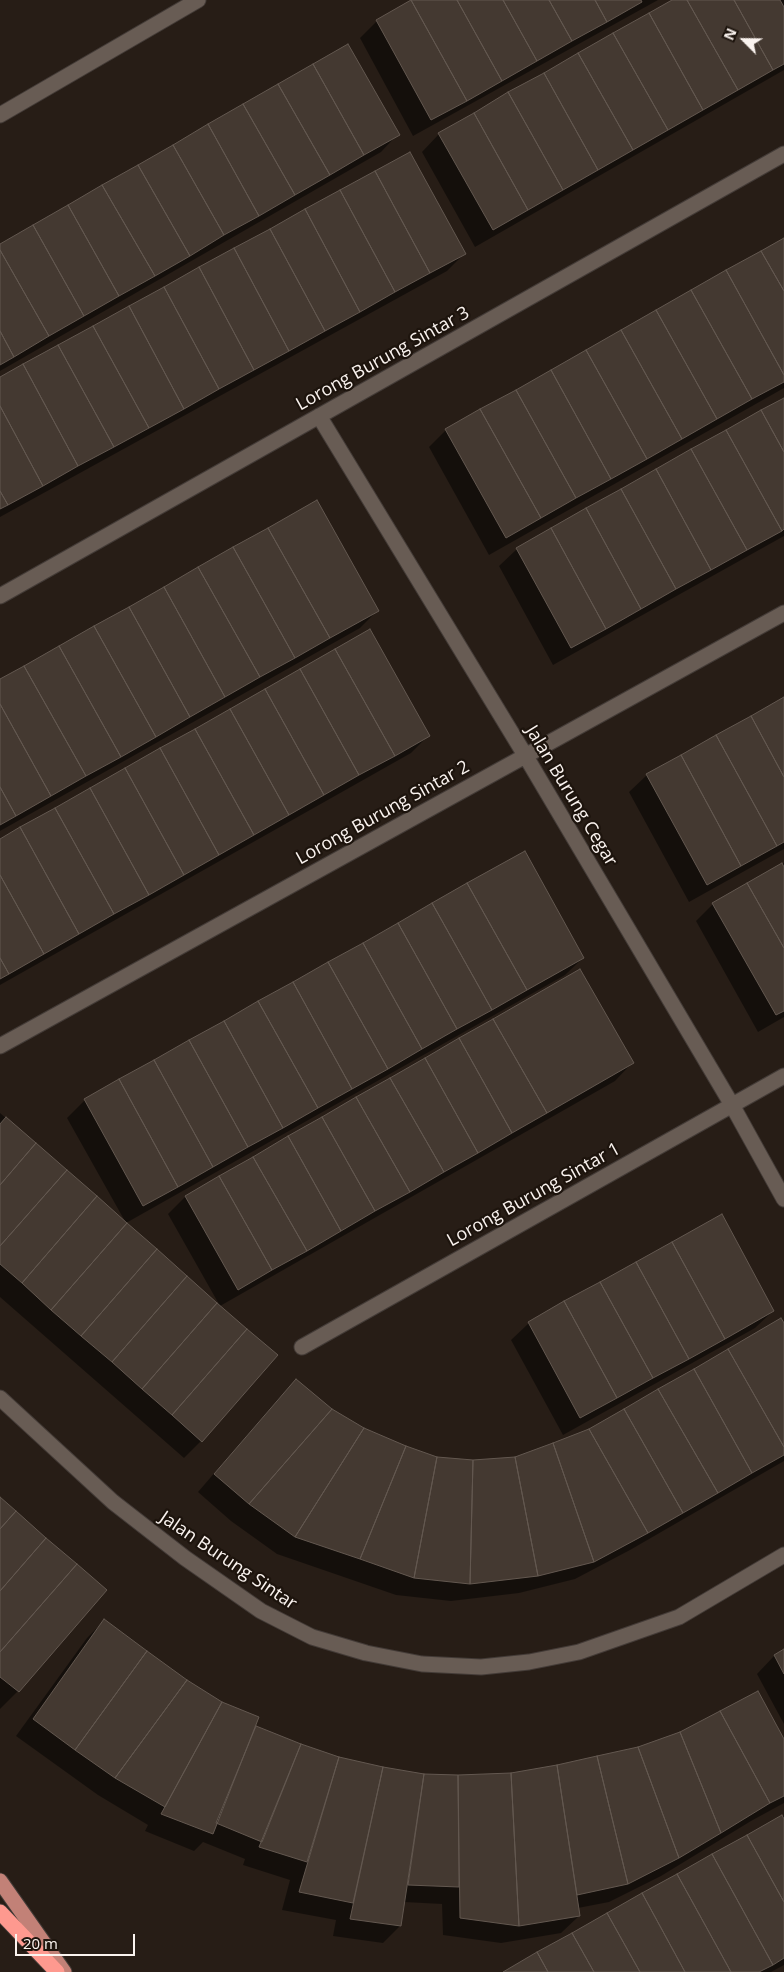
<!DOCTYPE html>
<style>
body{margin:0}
#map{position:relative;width:784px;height:1972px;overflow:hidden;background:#271d16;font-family:"Open Sans",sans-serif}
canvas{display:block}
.north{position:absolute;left:719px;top:15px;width:50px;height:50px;-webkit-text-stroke:4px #1d140d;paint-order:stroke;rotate:293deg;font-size:14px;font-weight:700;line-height:20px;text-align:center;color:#faf3ef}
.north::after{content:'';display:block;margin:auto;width:18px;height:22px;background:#faf3ef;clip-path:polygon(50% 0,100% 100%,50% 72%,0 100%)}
.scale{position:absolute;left:15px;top:1934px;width:120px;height:22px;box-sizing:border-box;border:2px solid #faf3ef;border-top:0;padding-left:6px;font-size:15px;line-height:18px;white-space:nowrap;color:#faf3ef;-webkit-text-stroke:4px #1d140d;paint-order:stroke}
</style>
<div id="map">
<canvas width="784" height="1972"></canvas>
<div class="north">N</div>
<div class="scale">20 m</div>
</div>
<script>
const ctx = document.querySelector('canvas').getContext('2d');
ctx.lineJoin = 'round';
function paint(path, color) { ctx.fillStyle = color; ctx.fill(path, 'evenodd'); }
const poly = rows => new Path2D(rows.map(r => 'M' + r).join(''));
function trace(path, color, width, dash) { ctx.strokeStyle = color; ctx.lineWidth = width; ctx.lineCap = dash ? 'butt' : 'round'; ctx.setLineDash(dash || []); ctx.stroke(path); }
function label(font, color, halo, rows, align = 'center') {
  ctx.font = font + ' "Open Sans",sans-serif'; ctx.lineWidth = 4.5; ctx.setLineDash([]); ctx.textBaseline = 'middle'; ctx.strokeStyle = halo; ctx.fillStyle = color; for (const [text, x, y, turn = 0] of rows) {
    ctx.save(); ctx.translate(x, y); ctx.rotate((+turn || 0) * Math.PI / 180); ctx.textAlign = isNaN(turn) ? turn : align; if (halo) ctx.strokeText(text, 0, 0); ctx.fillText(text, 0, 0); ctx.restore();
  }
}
paint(poly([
 [414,0,658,0,413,136,360,38,377,21],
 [675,0,784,0,784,70,475,247,422,152,439,134],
 [398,134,381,152,0,371,0,246],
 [784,239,784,388,489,555,429,447,446,430],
 [464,254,447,271,0,517,0,379],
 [784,399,784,536,553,665,499,566,517,549],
 [377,611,360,628,0,831,0,681],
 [784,698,784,849,689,902,629,792,647,775],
 [428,736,411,753,0,985,0,840],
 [524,852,583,958,565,975,126,1223,67,1118,85,1100],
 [784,863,784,1017,758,1032,696,921,713,904],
 [632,1063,615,1081,220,1306,201,1441,184,1458,0,1297,0,1113,220,1306,168,1214,186,1196],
 [773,1311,755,1328,563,1435,511,1340,529,1323],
 [784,1326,784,1461,630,1550,575,1579,519,1593,451,1601,396,1595,277,1554,231,1521,198,1492,279,1398,296,1381,331,1410,363,1429,406,1448,437,1458,473,1462,515,1458,589,1430],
 [0,1499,105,1590,18,1691,0,1709],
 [104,1621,186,1681,254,1726,339,1758,383,1768,424,1775,458,1777,512,1774,557,1766,784,1741,784,1803,751,1821,661,1876,609,1902,578,1908,579,1916,561,1933,501,1943,443,1935,442,1904,404,1902,400,1926,383,1943,333,1936,336,1920,282,1910,290,1880,243,1865,245,1859,203,1842,194,1851,145,1831,148,1825,98,1795,16,1736,87,1638],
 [784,1651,784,1724,757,1674,774,1656],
 [784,1816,784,1965,771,1972,505,1972]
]), '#0007');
const building = poly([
 [411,0,467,101,431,120,376,20,411,0],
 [411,0,457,0,502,81,467,101,411,0],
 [457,0,503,0,537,61,502,81,457,0],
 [503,0,549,0,572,41,537,61,503,0],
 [549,0,595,0,607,22,572,41,549,0],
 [595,0,641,0,642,2,607,22,595,0],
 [672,0,687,0,738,90,703,110,649,13,672,0],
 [687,0,734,0,773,70,738,90,687,0],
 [734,0,780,0,784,7,784,64,773,70,734,0],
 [649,13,703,110,668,130,613,33,649,13],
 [613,33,668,130,633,150,578,53,613,33],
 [348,44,400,135,364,155,313,64,348,44],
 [578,53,633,150,598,170,544,73,578,53],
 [313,64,364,155,330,175,278,84,313,64],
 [544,73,598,170,563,190,508,92,544,73],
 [278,84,330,175,295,195,243,104,278,84],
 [508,92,563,190,528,210,474,113,508,92],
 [243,104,295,195,259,216,208,124,243,104],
 [474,113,528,210,493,230,438,133,474,113],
 [208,124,259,216,224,235,173,145,208,124],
 [173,145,224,235,190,256,138,165,173,145],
 [410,152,466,254,430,273,375,171,410,152],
 [138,165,190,256,155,276,102,185,138,165],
 [375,171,430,273,395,292,340,190,375,171],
 [102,185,155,276,119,296,68,205,102,185],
 [340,190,395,292,360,312,305,209,340,190],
 [68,205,119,296,84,316,33,225,68,205],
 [305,209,360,312,325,331,270,229,305,209],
 [33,225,84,316,49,336,0,250,0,244,33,225],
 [270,229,325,331,289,351,234,248,270,229],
 [784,238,784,291,761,251,784,238],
 [234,248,289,351,254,370,199,267,234,248],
 [0,250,49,336,14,357,0,331,0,250],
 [761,251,784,291,784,375,726,270,761,251],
 [199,267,254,370,219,389,164,287,199,267],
 [726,270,784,375,784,382,752,399,691,290,726,270],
 [164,287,219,389,184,409,129,306,164,287],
 [691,290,752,399,717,419,656,310,691,290],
 [129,306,184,409,149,428,93,326,129,306],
 [656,310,717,419,682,439,621,330,656,310],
 [93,326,149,428,114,447,58,345,93,326],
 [621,330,682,439,647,459,586,350,621,330],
 [0,331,14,357,0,365,0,331],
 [58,345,114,447,78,466,23,364,58,345],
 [586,350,647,459,611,479,551,370,586,350],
 [23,364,78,466,43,486,0,406,0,377,23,364],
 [551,370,611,479,576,498,516,390,551,370],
 [516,390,576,498,541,518,480,409,516,390],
 [784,398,784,452,761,410,784,398],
 [0,406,43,486,8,505,0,491,0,406],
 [480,409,541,518,506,538,445,429,480,409],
 [761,410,784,452,784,529,782,531,726,430,761,410],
 [726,430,782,531,747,550,691,449,726,430],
 [691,449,747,550,711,570,656,469,691,449],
 [656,469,711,570,676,589,621,489,656,469],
 [621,489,676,589,641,609,586,508,621,489],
 [0,491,8,505,0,509,0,491],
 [317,500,379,611,330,638,268,528,317,500],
 [586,508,641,609,606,629,551,528,586,508],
 [268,528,330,638,295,658,233,547,268,528],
 [551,528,606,629,571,648,516,548,551,528],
 [233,547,295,658,260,677,198,567,233,547],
 [198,567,260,677,225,697,164,587,198,567],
 [164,587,225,697,190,717,129,607,164,587],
 [129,607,190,717,156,737,94,626,129,607],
 [94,626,156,737,121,757,59,646,94,626],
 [370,629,430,736,395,756,335,649,370,629],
 [59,646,121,757,86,776,24,666,59,646],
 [335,649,395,756,359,775,300,669,335,649],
 [24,666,86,776,51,796,0,704,0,679,24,666],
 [300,669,359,775,324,795,265,689,300,669],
 [265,689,324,795,289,815,230,709,265,689],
 [784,697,784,777,751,716,784,697],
 [0,704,51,796,16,816,0,787,0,704],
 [230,709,289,815,254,835,195,729,230,709],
 [751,716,784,777,784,842,777,846,716,735,751,716],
 [195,729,254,835,219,855,160,748,195,729],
 [716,735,777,846,741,866,681,755,716,735],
 [160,748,219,855,184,875,125,768,160,748],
 [681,755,741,866,707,885,646,774,681,755],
 [125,768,184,875,149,895,90,788,125,768],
 [0,787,16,816,0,825,0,787],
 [90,788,149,895,114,914,55,808,90,788],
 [55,808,114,914,79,934,20,827,55,808],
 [20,827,79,934,44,954,0,875,0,839,20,827],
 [525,851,584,958,527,990,467,883,525,851],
 [782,863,784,867,784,948,747,883,782,863],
 [0,875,44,954,9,974,0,958,0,875],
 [467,883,527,990,492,1010,432,903,467,883],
 [747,883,784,948,784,1011,776,1015,712,903,747,883],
 [432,903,492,1010,457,1029,398,923,432,903],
 [398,923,457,1029,422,1049,363,943,398,923],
 [363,943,422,1049,388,1069,328,962,363,943],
 [0,958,9,974,0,979,0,958],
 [328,962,388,1069,352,1089,293,982,328,962],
 [580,969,634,1063,547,1113,493,1019,580,969],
 [293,982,352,1089,318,1108,258,1001,293,982],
 [258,1001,318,1108,283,1128,224,1021,258,1001],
 [493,1019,547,1113,512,1133,459,1038,493,1019],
 [224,1021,283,1128,248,1147,189,1040,224,1021],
 [459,1038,512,1133,478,1153,425,1058,459,1038],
 [189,1040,248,1147,213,1167,154,1060,189,1040],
 [425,1058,478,1153,444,1172,390,1078,425,1058],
 [154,1060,213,1167,178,1187,119,1079,154,1060],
 [390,1078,444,1172,410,1192,356,1097,390,1078],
 [119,1079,178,1187,143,1206,84,1099,119,1079],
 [356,1097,410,1192,375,1211,322,1117,356,1097],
 [6,1117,36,1143,0,1185,0,1124,6,1117],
 [322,1117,375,1211,341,1231,288,1136,322,1117],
 [288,1136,341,1231,307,1251,253,1157,288,1136],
 [36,1143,67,1170,0,1246,0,1185,36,1143],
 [253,1157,307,1251,272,1270,219,1176,253,1157],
 [67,1170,97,1196,22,1283,0,1264,0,1246,67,1170],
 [219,1176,272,1270,238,1290,185,1196,219,1176],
 [97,1196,127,1223,51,1310,22,1283,97,1196],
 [722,1214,774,1311,725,1339,672,1242,722,1214],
 [127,1223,157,1249,81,1336,51,1310,127,1223],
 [672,1242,725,1339,689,1359,636,1262,672,1242],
 [157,1249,187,1276,112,1362,81,1336,157,1249],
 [636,1262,689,1359,653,1378,600,1282,636,1262],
 [187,1276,217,1303,142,1389,112,1362,187,1276],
 [600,1282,653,1378,617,1398,564,1301,600,1282],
 [564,1301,617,1398,580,1418,528,1322,564,1301],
 [217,1303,247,1329,172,1415,142,1389,217,1303],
 [781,1318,784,1323,784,1447,728,1349,781,1318],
 [247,1329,278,1355,202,1442,172,1415,247,1329],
 [728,1349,784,1447,784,1455,752,1473,694,1369,728,1349],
 [694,1369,752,1473,718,1493,658,1389,694,1369],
 [296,1379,332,1409,249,1504,214,1474,296,1379],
 [658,1389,718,1493,683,1513,624,1409,658,1389],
 [332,1409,364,1428,295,1537,249,1504,332,1409],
 [624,1409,683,1513,648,1533,589,1429,624,1409],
 [364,1428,406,1446,360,1559,295,1537,364,1428],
 [589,1429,648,1533,594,1562,553,1443,589,1429],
 [553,1443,594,1562,538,1576,515,1457,553,1443],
 [406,1446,437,1457,414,1578,360,1559,406,1446],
 [437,1457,473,1460,470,1584,414,1578,437,1457],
 [515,1457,538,1576,470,1584,473,1460,515,1457],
 [0,1497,16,1511,0,1529,0,1497],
 [16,1511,46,1538,0,1591,0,1529,16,1511],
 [46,1538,77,1564,0,1652,0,1591,46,1538],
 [77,1564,107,1590,19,1692,0,1677,0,1652,77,1564],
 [104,1619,147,1651,75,1750,33,1719,104,1619],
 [784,1649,784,1674,774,1655,784,1649],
 [147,1651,187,1680,115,1778,75,1750,147,1651],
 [187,1680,222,1702,165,1807,115,1778,187,1680],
 [758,1691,784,1739,784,1796,770,1803,720,1711,758,1691],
 [222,1702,259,1717,213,1834,161,1814,222,1702],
 [720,1711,770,1803,721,1833,680,1732,720,1711],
 [256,1726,301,1744,262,1842,216,1823,256,1726],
 [680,1732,721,1833,679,1858,638,1747,680,1732],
 [301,1744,339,1757,307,1862,259,1847,301,1744],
 [638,1747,679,1858,628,1884,597,1756,638,1747],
 [597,1756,628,1884,577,1895,557,1765,597,1756],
 [339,1757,383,1767,353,1903,299,1892,339,1757],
 [557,1765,580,1916,519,1926,511,1773,557,1765],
 [383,1767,424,1774,401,1926,350,1919,383,1767],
 [511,1773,519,1926,460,1918,458,1775,511,1773],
 [424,1774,458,1775,459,1887,408,1885,424,1774],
 [782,1815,784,1819,784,1902,747,1835,782,1815],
 [747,1835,784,1902,784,1958,773,1965,712,1854,747,1835],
 [712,1854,773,1965,759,1972,731,1972,677,1874,712,1854],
 [677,1874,731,1972,685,1972,642,1893,677,1874],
 [642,1893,685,1972,640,1972,607,1913,642,1893],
 [607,1913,640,1972,594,1972,572,1933,607,1913],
 [572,1933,594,1972,548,1972,537,1952,572,1933],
 [537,1952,548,1972,503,1972,537,1952]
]);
paint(building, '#443931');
trace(building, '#635850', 1);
const street = poly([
 [0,115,198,0],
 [319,416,525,755,732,1105,784,1199],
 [0,596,784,154],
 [0,1046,784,613],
 [302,1347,784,1076],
 [0,1398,113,1502,185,1558,261,1611,312,1637,366,1653,422,1664,481,1667,529,1662,579,1652,679,1617,784,1555]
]);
const primary = poly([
 [0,1881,64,1972]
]);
const highway = poly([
 [0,1912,57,1972]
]);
trace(street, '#433b37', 17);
trace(primary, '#433b37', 17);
trace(highway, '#433b37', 17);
trace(street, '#685c54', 15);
trace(primary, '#c28177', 15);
trace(highway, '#fe998f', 15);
label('18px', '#faf3ef', '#1d140d', [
 ["Lorong Burung Sintar 3",383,359,-29],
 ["Jalan Burung Cegar",571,796,59],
 ["Lorong Burung Sintar 2",383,813,-29],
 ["Lorong Burung Sintar 1",534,1195,-29],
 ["Jalan Burung Sintar",228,1561,34]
]);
</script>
